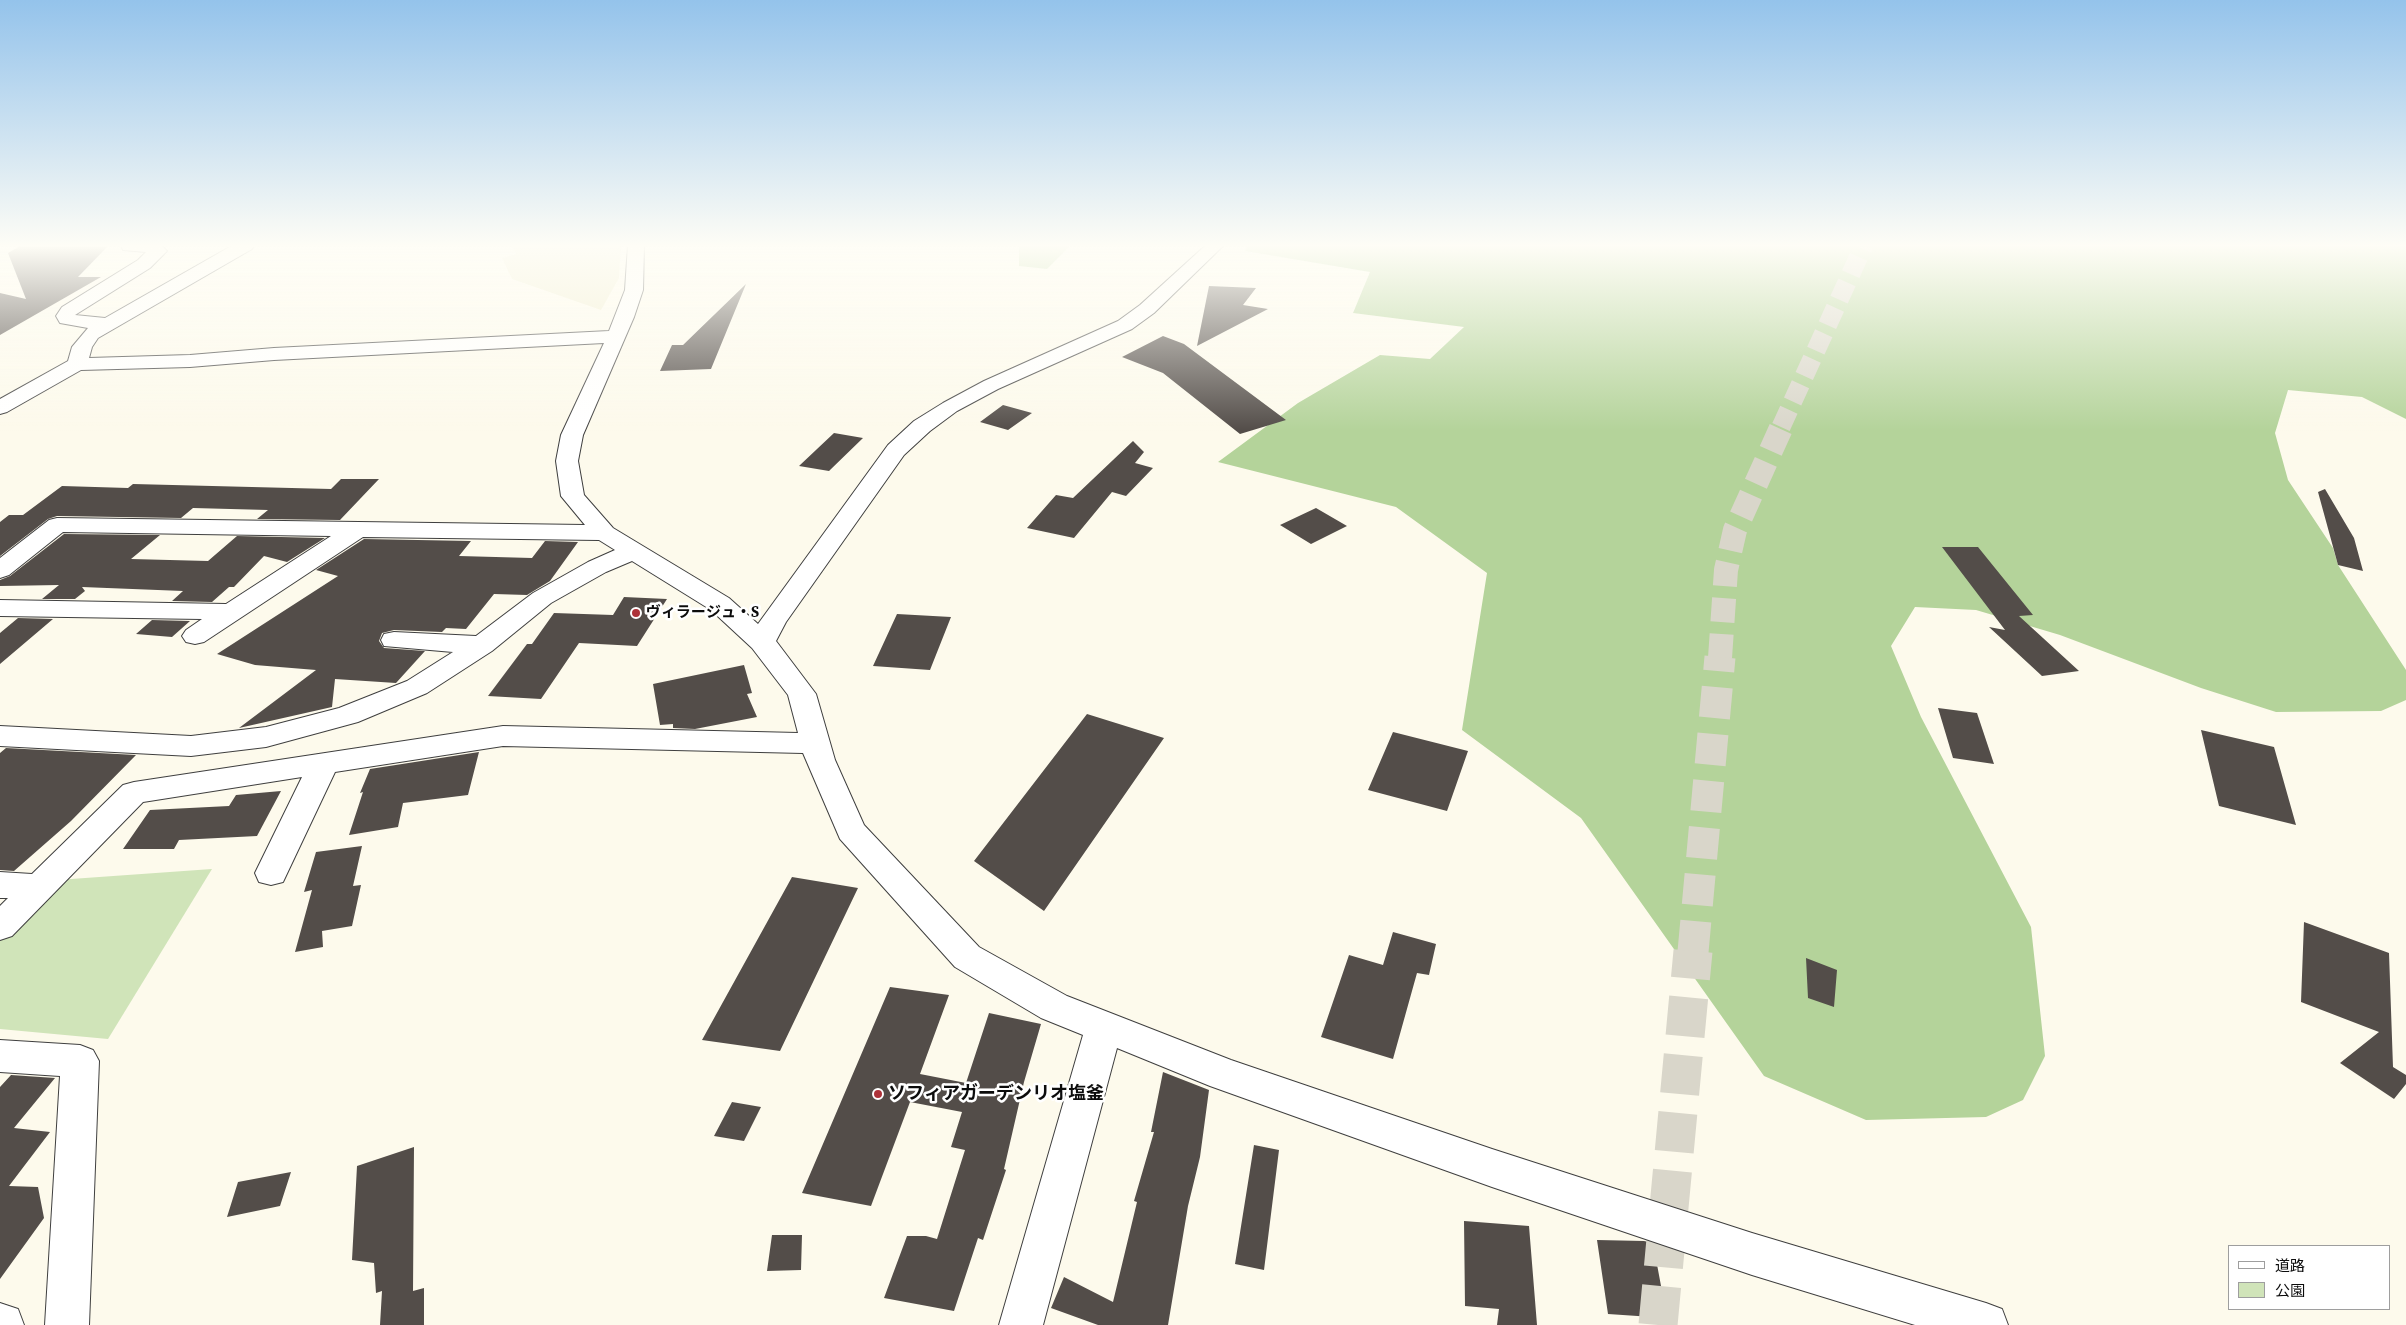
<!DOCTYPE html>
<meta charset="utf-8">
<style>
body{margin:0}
#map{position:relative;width:2406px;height:1325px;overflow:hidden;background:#fdfaec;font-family:"Source Serif 4","Noto Sans JP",serif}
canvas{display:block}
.legend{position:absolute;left:2228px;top:1245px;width:162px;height:65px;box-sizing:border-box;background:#fff;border:1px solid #9e9e9e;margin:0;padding:6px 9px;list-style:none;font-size:15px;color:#0c0c0c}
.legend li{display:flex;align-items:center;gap:10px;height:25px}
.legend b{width:25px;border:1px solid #9e9e9e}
</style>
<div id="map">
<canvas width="2406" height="1325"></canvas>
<ul class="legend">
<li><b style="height:6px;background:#fff"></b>道路</li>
<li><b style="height:14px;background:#d0e4b9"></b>公園</li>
</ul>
</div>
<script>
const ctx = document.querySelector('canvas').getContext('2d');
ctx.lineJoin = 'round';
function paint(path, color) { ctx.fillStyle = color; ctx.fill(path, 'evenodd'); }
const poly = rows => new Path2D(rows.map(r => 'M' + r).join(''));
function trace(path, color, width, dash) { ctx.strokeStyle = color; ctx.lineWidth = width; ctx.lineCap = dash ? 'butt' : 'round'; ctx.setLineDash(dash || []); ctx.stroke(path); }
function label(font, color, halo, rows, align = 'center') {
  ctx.font = font + ' "Source Serif 4","Noto Sans JP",serif'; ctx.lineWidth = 5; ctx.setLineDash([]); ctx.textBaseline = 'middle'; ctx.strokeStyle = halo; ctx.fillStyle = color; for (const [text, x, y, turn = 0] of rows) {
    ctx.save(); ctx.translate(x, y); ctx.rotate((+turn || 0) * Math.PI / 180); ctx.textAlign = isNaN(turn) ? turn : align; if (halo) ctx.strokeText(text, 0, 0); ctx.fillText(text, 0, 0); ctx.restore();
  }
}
paint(poly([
 [511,245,621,245,619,278,601,310,512,279,502,258,516,254]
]), '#f0edcf');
paint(poly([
 [212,869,108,1039,0,1029,0,939,57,880]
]), '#d0e4b9');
paint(poly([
 [1019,245,1071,245,1047,269,1019,266],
 [1248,245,2406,245,2406,419,2362,397,2288,390,2275,433,2288,480,2333,548,2338,565,2406,670,2406,700,2381,711,2276,712,2201,688,2060,635,1976,610,1915,607,1891,646,1921,717,2031,927,2045,1056,2023,1100,1986,1117,1866,1120,1764,1076,1581,818,1462,730,1487,573,1396,507,1218,462,1298,403,1380,355,1430,359,1464,327,1353,313,1370,272,1245,251]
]), '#b4d39a');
paint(poly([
 [22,245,109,245,78,277,101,277,0,335,0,293,26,299,8,253],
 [746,284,711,369,660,371,672,345,683,345],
 [1209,286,1256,288,1243,305,1268,309,1197,346],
 [1163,336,1184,344,1286,420,1240,434,1163,373,1122,357],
 [1003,405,1032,413,1008,430,980,422],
 [834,433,863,438,829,471,799,466],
 [1133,441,1144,452,1135,463,1153,468,1126,496,1112,492,1074,538,1027,528,1056,495,1073,498],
 [341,479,379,479,340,520,257,519,268,510,193,508,181,518,57,516,48,519,0,556,0,522,9,515,23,515,62,486,128,488,133,484,331,489],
 [2325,489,2354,538,2363,571,2338,565,2318,492],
 [1316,508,1347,526,1311,544,1280,525],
 [64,534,160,535,131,559,208,561,237,536,325,538,287,562,264,556,234,587,229,587,212,602,172,601,183,591,82,587,85,591,75,599,42,599,59,585,0,586,0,580,10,576],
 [364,539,471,541,459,556,532,558,545,541,578,542,550,581,527,595,494,594,466,629,446,628,442,632,394,630,382,633,379,641,384,648,425,651,396,683,335,679,332,707,239,728,316,670,255,665,217,654,338,576,316,570],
 [1942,547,1978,547,2033,615,2019,616,2079,671,2042,676,1989,627,2005,630],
 [624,597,667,599,637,646,579,643,541,699,488,696,527,644,532,644,554,613,613,615],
 [897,614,951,617,930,670,873,666],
 [18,618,53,619,0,664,0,633],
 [152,620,190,621,172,637,136,634],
 [744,665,752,693,747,694,757,717,695,729,673,728,673,724,660,725,653,684],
 [1938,708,1977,713,1994,764,1953,758],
 [1087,714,1164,738,1044,911,974,861],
 [2201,730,2274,747,2296,825,2219,806],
 [1393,732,1468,751,1447,811,1368,790],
 [6,748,136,755,71,821,14,871,0,870,0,753],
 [479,752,468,795,403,803,398,827,349,835,363,792,360,793,370,769],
 [281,791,257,836,179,840,174,849,123,849,150,810,229,806,236,795],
 [362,846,353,886,361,885,352,926,322,931,323,947,295,952,312,890,304,892,316,852],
 [792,877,858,888,780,1051,702,1040],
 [2304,922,2389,953,2393,1067,2406,1075,2406,1084,2394,1099,2340,1063,2379,1032,2301,1002],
 [1393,932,1436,944,1429,975,1417,973,1393,1059,1321,1037,1349,955,1383,965],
 [1806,958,1837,970,1834,1007,1808,998],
 [890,987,949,995,920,1074,966,1083,989,1013,1041,1024,1024,1082,1004,1169,1006,1170,983,1240,978,1238,954,1311,884,1298,907,1236,926,1236,937,1239,965,1150,951,1147,962,1112,910,1102,871,1206,802,1193],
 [1163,1072,1209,1090,1200,1157,1188,1206,1168,1325,1098,1325,1051,1308,1064,1277,1113,1302,1137,1202,1134,1201,1154,1132,1151,1132],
 [11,1075,55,1078,14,1128,50,1132,9,1186,38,1187,44,1218,0,1279,0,1087],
 [732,1102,761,1107,744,1141,714,1136],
 [1254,1145,1279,1150,1264,1270,1235,1264],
 [414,1147,413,1291,424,1288,424,1325,380,1325,382,1291,376,1293,374,1263,352,1260,357,1166],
 [291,1172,280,1206,227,1217,238,1182],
 [1464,1221,1529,1226,1537,1325,1497,1325,1499,1309,1465,1306],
 [772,1235,802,1235,801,1270,767,1271],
 [1597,1240,1644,1241,1653,1243,1667,1318,1608,1314]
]), '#534d49');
trace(poly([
 [1781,427,1864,245]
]), '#d9d6ca', 19, [19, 9]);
trace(poly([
 [1720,658,1726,570,1735,530,1782,426]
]), '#d9d6ca', 24, [24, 12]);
trace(poly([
 [1693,952,1720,657]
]), '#d9d6ca', 31, [31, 16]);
trace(poly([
 [1658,1325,1693,951]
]), '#d9d6ca', 39, [39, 19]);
const minor = poly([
 [121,245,161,245,167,251,150,268,75,315,105,318,233,245,254,245,252,249,98,338,92,347,89,358,190,355,274,348,609,331,625,290,628,245,644,245,643,290,634,317,583,435,578,461,584,495,613,528,729,598,758,624,888,445,914,421,943,403,984,381,1118,321,1140,305,1206,245,1224,245,1154,313,1132,329,998,389,957,411,930,431,904,455,786,622,776,641,816,694,835,760,864,825,979,947,1067,996,1231,1060,1492,1149,1752,1233,1986,1303,2002,1309,2008,1325,1915,1325,1752,1275,1492,1187,1210,1086,1117,1048,1043,1325,999,1325,1083,1035,1041,1018,955,967,840,839,803,753,503,746,335,772,283,882,271,885,259,882,255,873,302,777,143,802,12,936,0,940,0,906,8,898,0,898,0,872,32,874,123,785,134,782,503,726,798,733,788,695,752,648,711,610,632,561,606,572,551,603,492,651,427,693,358,722,266,747,191,756,0,746,0,726,191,736,266,727,339,708,407,681,453,652,384,646,381,640,384,634,394,632,476,636,533,593,588,562,615,550,599,540,363,537,204,642,195,644,186,642,182,636,186,630,202,619,0,616,0,600,226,604,331,536,63,532,9,575,0,578,0,558,49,520,57,518,585,525,561,496,556,461,561,435,604,343,274,360,190,367,81,370,7,412,0,414,0,399,68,361,72,347,88,328,60,323,56,316,62,307,138,260,146,252,123,250,121,245],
 [0,1040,80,1045,93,1050,99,1061,89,1325,45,1325,60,1076,0,1072,0,1040],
 [0,1303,18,1309,24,1325,0,1325,0,1303]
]);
trace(minor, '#3f3f3f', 2);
paint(minor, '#fff');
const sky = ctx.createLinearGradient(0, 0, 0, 431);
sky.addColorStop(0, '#94c3eb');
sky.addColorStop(0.57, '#fefdf6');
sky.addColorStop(1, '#fefdf600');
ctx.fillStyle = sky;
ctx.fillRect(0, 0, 2406, 431);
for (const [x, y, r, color] of [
 [636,613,5,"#ad3239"],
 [878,1094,5,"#ad3239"]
]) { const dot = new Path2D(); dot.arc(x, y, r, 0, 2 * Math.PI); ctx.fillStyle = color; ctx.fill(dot); trace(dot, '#fff', 2); }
label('bold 15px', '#0c0c0c', '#fff', [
 ["ヴィラージュ・S",646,613]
], 'left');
label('bold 18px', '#0c0c0c', '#fff', [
 ["ソフィアガーデンリオ塩釜",888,1094]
], 'left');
</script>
